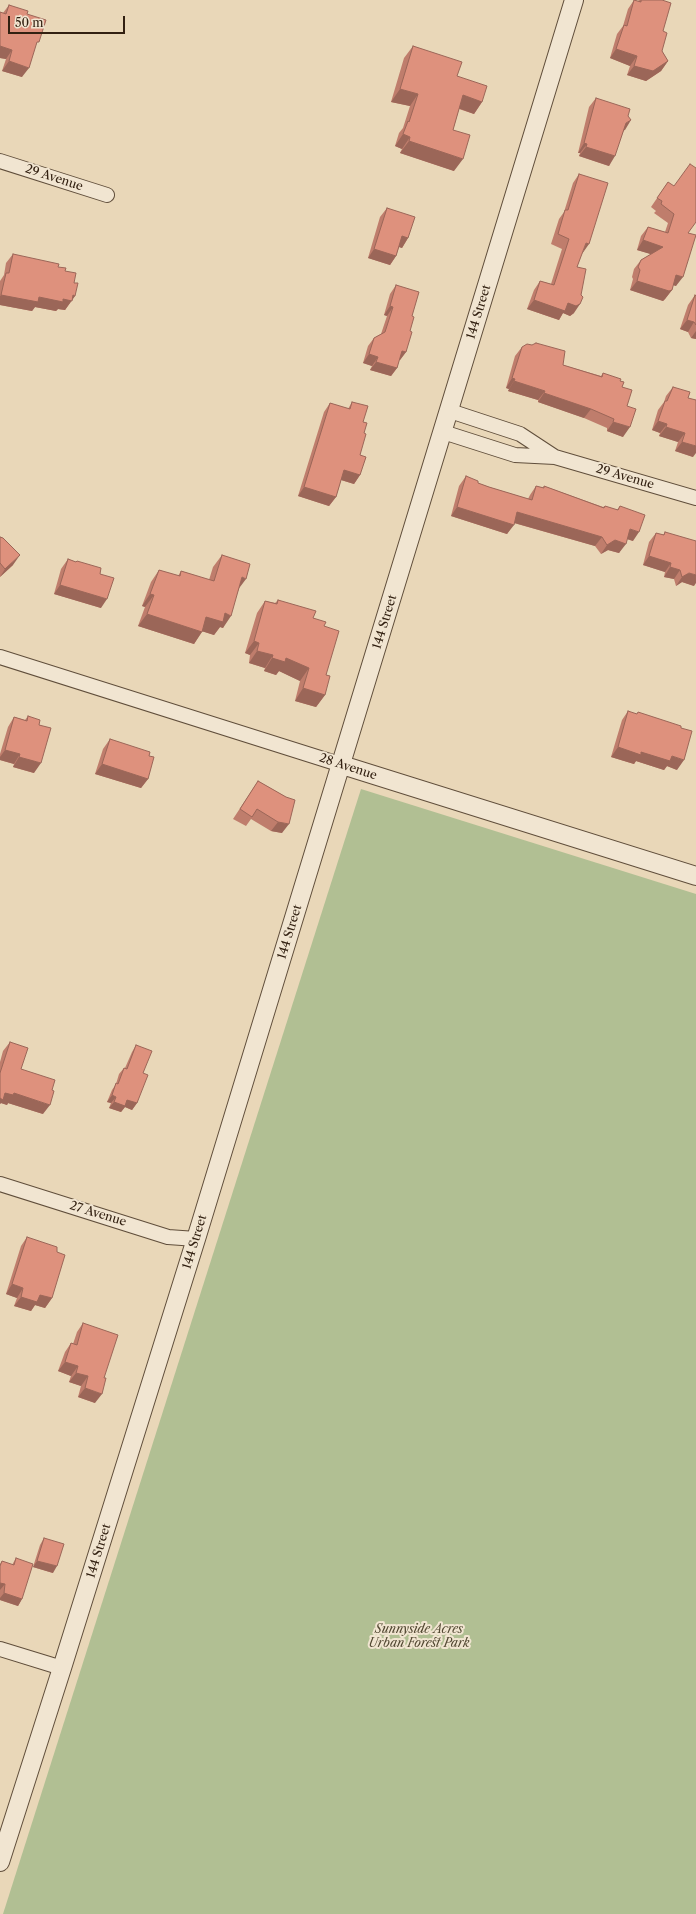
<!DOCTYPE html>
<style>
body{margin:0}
#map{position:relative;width:696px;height:1914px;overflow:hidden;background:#e9d7b8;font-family:"Libre Caslon Text",serif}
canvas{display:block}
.scale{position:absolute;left:8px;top:16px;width:117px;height:18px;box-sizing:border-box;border:2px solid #322011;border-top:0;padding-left:5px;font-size:12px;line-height:14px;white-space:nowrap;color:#322011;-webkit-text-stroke:3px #f1e5d1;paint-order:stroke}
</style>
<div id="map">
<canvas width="696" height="1914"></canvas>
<div class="scale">50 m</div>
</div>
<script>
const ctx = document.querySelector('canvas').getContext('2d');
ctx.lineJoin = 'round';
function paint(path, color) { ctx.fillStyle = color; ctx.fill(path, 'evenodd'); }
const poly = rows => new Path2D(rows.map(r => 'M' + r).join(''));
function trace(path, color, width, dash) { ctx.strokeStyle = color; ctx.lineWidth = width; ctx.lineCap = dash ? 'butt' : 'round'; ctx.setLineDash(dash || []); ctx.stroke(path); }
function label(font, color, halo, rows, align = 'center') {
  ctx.font = font + ' "Libre Caslon Text",serif'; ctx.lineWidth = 4; ctx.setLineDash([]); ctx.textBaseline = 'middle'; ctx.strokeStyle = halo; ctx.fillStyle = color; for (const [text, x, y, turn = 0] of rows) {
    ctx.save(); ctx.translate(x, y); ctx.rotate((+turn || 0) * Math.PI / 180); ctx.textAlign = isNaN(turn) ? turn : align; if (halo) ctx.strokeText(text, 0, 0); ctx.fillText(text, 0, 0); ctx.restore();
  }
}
paint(poly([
 [361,789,696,894,696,1914,3,1914]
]), '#b1bf93');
const minor = poly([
 [0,161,107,195],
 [450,411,520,434,555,457],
 [443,432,515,455,555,457,696,498],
 [0,657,342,765],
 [0,1184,168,1237,196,1239],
 [0,1649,62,1668]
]);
const tertiary = poly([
 [342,765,696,876],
 [0,1862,62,1668,196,1239,574,0]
]);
trace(minor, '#604e3b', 16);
trace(tertiary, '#604e3b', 20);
trace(minor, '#f1e5d1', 14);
trace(tertiary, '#f1e5d1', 18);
paint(poly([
 [634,0,638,1,639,0,662,0,663,31,662,51,668,61,661,71,646,81,627,75,630,66,610,58,617,34,623,26,628,9],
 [9,5,27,14,22,77,2,71,6,59,0,58,0,12,3,13],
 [413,46,457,76,482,102,474,114,459,109,453,130,454,171,400,153,402,149,395,146,399,133,403,128,410,106,391,102,404,58],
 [596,98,625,130,624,130,609,166,579,156,580,153,578,153,589,107],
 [579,174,582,253,577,267,574,313,570,316,563,313,559,320,527,309,534,290,540,281,551,284,562,249,551,244,559,219,564,212,573,183],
 [668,182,688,233,676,286,673,285,672,290,665,299,663,301,630,290,633,279,632,277,634,269,641,260,651,254,637,250,641,236,648,227,665,232,668,223,654,213,656,211,651,207],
 [387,208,408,238,402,248,399,247,396,256,390,265,368,258,380,217],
 [13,254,58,267,65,271,74,283,75,296,65,310,58,309,56,311,35,307,32,311,0,305,0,281,4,275,6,263],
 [396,285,412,316,406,352,400,360,399,360,397,368,391,376,370,370,372,366,363,363,368,346,374,338,381,334,387,316,384,315,390,294],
 [695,295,696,296,696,339,691,338,688,332,680,329,688,305],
 [522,347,563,365,601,376,603,373,620,381,627,406,623,437,607,431,607,428,584,418,538,402,538,400,508,391,509,389,506,388,515,356],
 [673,387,688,398,693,457,675,451,678,442,659,436,660,433,652,430,658,410,664,402,666,396],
 [352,402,363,422,364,433,360,455,360,475,354,484,341,480,336,497,329,506,298,496,324,412,330,403,348,409],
 [466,476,478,483,489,487,528,499,530,495,536,486,543,488,544,486,603,507,605,506,617,510,620,506,633,541,627,539,619,553,608,550,601,554,595,546,514,523,507,534,451,516,459,486],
 [665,532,694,586,682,582,676,586,674,579,664,577,665,572,643,565,649,542,656,533,663,535],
 [0,537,13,565,0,577],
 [222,555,239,589,223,628,220,627,214,635,202,631,194,644,138,626,145,607,142,606,151,582,159,570,178,576,181,571,209,580,213,567],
 [68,559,76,562,77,561,100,574,101,608,54,594,61,569],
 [278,600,313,618,324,626,326,675,325,695,316,707,295,701,300,681,279,671,276,675,264,671,265,668,249,663,250,655,245,653,257,613,265,601,275,603],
 [628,711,677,770,667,766,664,770,636,761,634,764,611,757,622,720],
 [28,716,39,725,34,773,13,767,14,764,0,760,0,754,8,727,14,717,25,720],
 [110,739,149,756,148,779,141,788,95,774,103,749],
 [258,781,286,797,282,833,271,831,251,819,246,826,233,819],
 [10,1042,21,1069,43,1114,8,1103,7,1105,1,1103,0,1104,0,1062,3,1051],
 [136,1045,143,1073,137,1103,132,1110,125,1107,121,1112,109,1108,111,1103,107,1102,112,1090,116,1084,119,1074,124,1068,125,1068,132,1052],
 [27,1237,52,1298,45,1308,35,1305,31,1311,14,1306,17,1298,6,1294,21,1246],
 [83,1323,95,1403,78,1397,81,1386,69,1382,71,1376,58,1371,65,1352,71,1343,73,1344,77,1332],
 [44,1538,53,1573,33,1567,40,1545],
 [16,1558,22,1599,18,1606,0,1600,0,1564,2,1561,12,1565]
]), '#bf7d6c');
paint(poly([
 [0,46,12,50,6,59,0,58],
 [616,49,637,56,630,66,610,58],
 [9,61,29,68,22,77,2,71],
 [668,61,661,71,646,81,627,75,634,66],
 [400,89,418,94,410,106,391,102],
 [463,95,482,102,474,114,455,107],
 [631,120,625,130,620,132,626,123],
 [403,134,410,137,402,149,395,146],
 [409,141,463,159,454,171,400,153],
 [584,143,587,144,580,153,578,153],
 [586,147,615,156,609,166,579,156],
 [402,236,408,238,402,248,396,246],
 [643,240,663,247,657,256,637,250],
 [586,243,589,244,582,254],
 [374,249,396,256,390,265,368,258],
 [676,275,683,277,676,286,670,284],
 [637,281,672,290,665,299,663,301,630,290],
 [1,295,63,299,73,295,75,296,65,310,58,309,56,311,35,307,32,311,0,305,0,296],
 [534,300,568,303,580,304,574,313,570,316,563,313,559,320,527,309],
 [390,306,393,307,387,316,384,315],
 [687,320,694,322,688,332,680,329],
 [696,331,696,339,691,338],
 [402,351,406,352,400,360,396,359],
 [369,354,378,357,372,366,363,363],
 [376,362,397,368,391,376,370,370],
 [512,378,515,379,509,389,506,388],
 [514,381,545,391,538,400,508,391],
 [544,393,591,409,584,418,538,402],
 [658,421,667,424,660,433,652,430],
 [613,422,630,427,623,437,607,431],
 [666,427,685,433,678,442,659,436],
 [682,442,696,446,696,453,693,457,675,451],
 [344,470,360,475,354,484,338,479],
 [304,487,336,497,329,506,298,496],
 [457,507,514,525,507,534,451,516],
 [517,512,602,537,595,546,511,522],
 [630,529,639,532,633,541,624,538],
 [615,540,626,544,619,553,608,550,601,554,607,545],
 [20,555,13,565,0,577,5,569],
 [649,556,671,563,665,572,643,565],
 [670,567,680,570,674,579,664,577],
 [689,573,696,575,696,583,694,586,682,582,676,586,682,577],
 [242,577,246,579,237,591],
 [60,585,107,599,101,608,54,594],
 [150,594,154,595,145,607,142,606],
 [225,613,231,616,223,628,220,627,214,635,198,630,206,617],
 [147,614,202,632,194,644,138,626],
 [254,641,259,643,250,655,245,653],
 [257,651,273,655,265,668,249,663],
 [272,658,286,658,309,668,300,681,279,671,276,675,264,671],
 [303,688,325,695,316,707,295,701],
 [618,747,641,752,672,756,684,760,677,770,667,766,664,770,636,761,634,764,611,757],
 [5,750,20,754,14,764,0,760,0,757],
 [19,757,41,763,34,773,13,767],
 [102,764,148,779,141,788,95,774],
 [278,822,289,824,282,833,271,831],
 [5,1093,14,1093,50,1105,43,1114,8,1103,7,1105,1,1103,0,1104,0,1098],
 [112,1095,116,1097,111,1103,107,1102],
 [127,1100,137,1103,132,1110,125,1107,121,1112,109,1108,114,1102],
 [12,1284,23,1288,17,1298,6,1294],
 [40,1295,52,1298,45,1308,35,1305,31,1311,14,1306,21,1297],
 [65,1362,78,1366,71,1376,58,1371],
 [76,1373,88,1376,81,1386,69,1382],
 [85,1388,102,1394,95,1403,78,1397],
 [37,1561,57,1566,53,1573,33,1567],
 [0,1583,5,1584,0,1590],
 [4,1593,22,1599,18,1606,0,1600,0,1598]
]), '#9b6658');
const building = poly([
 [634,0,641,2,641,0,662,0,671,3,663,31,667,33,662,51,668,61,653,71,634,66,637,56,616,49,624,25,627,26,634,0],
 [9,5,28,11,27,14,46,20,39,42,37,42,29,68,9,61,12,50,0,46,0,12,6,14,9,5],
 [413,46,462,62,457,76,487,86,482,102,463,95,453,130,470,135,463,159,409,141,410,137,403,134,408,121,409,122,418,94,400,89,413,46],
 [596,98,630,109,628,116,631,120,626,123,615,156,586,147,587,144,584,143,596,98],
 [690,164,696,168,696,222,688,233,696,235,683,277,676,275,672,290,669,291,637,281,640,270,638,267,641,260,663,247,643,240,648,227,668,233,674,214,661,204,662,201,657,198,668,182,674,186,690,164],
 [579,174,608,183,589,244,586,243,577,267,586,269,581,295,583,297,580,304,576,306,568,303,565,311,534,300,540,281,554,285,569,239,558,234,565,210,568,210,579,174],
 [387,208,415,217,408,238,402,236,396,256,374,249,387,208],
 [13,254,59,264,58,267,66,268,65,271,76,273,74,283,78,283,75,296,73,295,72,301,63,299,63,302,39,297,38,302,1,295,6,273,9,273,13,254],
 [396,285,419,292,412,316,414,317,410,331,412,332,406,352,402,351,397,368,376,362,378,357,369,354,374,338,385,332,393,307,390,306,396,285],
 [695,295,696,296,696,325,694,322,687,320,695,295],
 [536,343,565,351,563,365,602,377,603,373,621,379,620,381,624,382,622,387,632,390,627,406,636,409,630,427,613,422,614,419,591,409,544,393,545,391,514,381,515,379,512,378,522,347,527,344,532,345,536,343],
 [673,387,690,392,688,398,696,400,696,446,682,442,685,433,666,427,667,424,658,421,665,401,667,401,673,387],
 [352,402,368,406,363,422,367,423,364,433,366,434,360,455,366,457,360,475,344,470,336,497,304,487,330,403,350,409,352,402],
 [466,476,478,481,478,483,489,487,532,500,536,486,544,488,544,486,604,508,605,506,618,510,620,506,645,515,639,532,630,529,626,544,615,540,607,545,602,537,517,512,514,525,457,507,466,476],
 [665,532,696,541,696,575,689,573,682,577,680,570,670,567,671,563,649,556,656,533,664,535,665,532],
 [0,537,3,538,20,555,5,569,0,563,0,537],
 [222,555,250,564,246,579,242,577,231,616,225,613,223,622,206,617,202,632,147,614,154,595,150,594,159,570,180,576,181,571,214,581,222,555],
 [68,559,76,562,77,561,101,568,100,574,114,578,107,599,60,585,68,559],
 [278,600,316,611,313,618,326,622,324,626,339,631,326,675,330,676,325,695,303,688,309,668,286,658,285,662,272,658,273,655,257,651,259,643,254,641,265,601,277,604,278,600],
 [628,711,637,714,638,712,681,726,681,728,692,731,684,760,672,756,670,761,641,752,641,755,618,747,628,711],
 [28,716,40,720,39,725,51,728,41,763,19,757,20,754,5,750,14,717,27,721,28,716],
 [110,739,150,752,149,756,154,757,148,779,102,764,110,739],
 [258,781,286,797,295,800,289,824,278,822,257,809,252,817,240,809,258,781],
 [10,1042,28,1048,21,1069,55,1080,52,1090,54,1091,50,1105,14,1093,13,1095,5,1093,3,1100,0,1098,0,1073,10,1042],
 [136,1045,152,1051,143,1073,148,1075,137,1103,127,1100,125,1106,114,1102,116,1097,112,1095,116,1083,118,1084,124,1068,127,1069,136,1045],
 [27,1237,57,1247,57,1252,65,1255,52,1298,40,1295,37,1302,21,1297,23,1288,12,1284,27,1237],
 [83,1323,118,1335,104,1378,106,1378,102,1394,85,1388,88,1376,76,1373,78,1366,65,1362,71,1343,77,1345,83,1323],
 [44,1538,64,1544,57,1566,37,1561,44,1538],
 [16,1558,33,1564,22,1599,4,1593,5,1584,0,1583,0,1566,2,1561,14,1565,16,1558]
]);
paint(building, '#de917d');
trace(building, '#9b6658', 1);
label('12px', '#322011', '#f1e5d1', [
 ["29 Avenue",54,178,18],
 ["144 Street",479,312,-73],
 ["29 Avenue",625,477,16],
 ["144 Street",385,622,-73],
 ["28 Avenue",348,767,18],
 ["144 Street",290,932,-73],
 ["27 Avenue",98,1214,17],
 ["144 Street",195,1242,-73],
 ["144 Street",99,1551,-73]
]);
label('italic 12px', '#524832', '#f1e5d1', [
 ["Sunnyside Acres",419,1630],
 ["Urban Forest Park",419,1644]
]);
</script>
